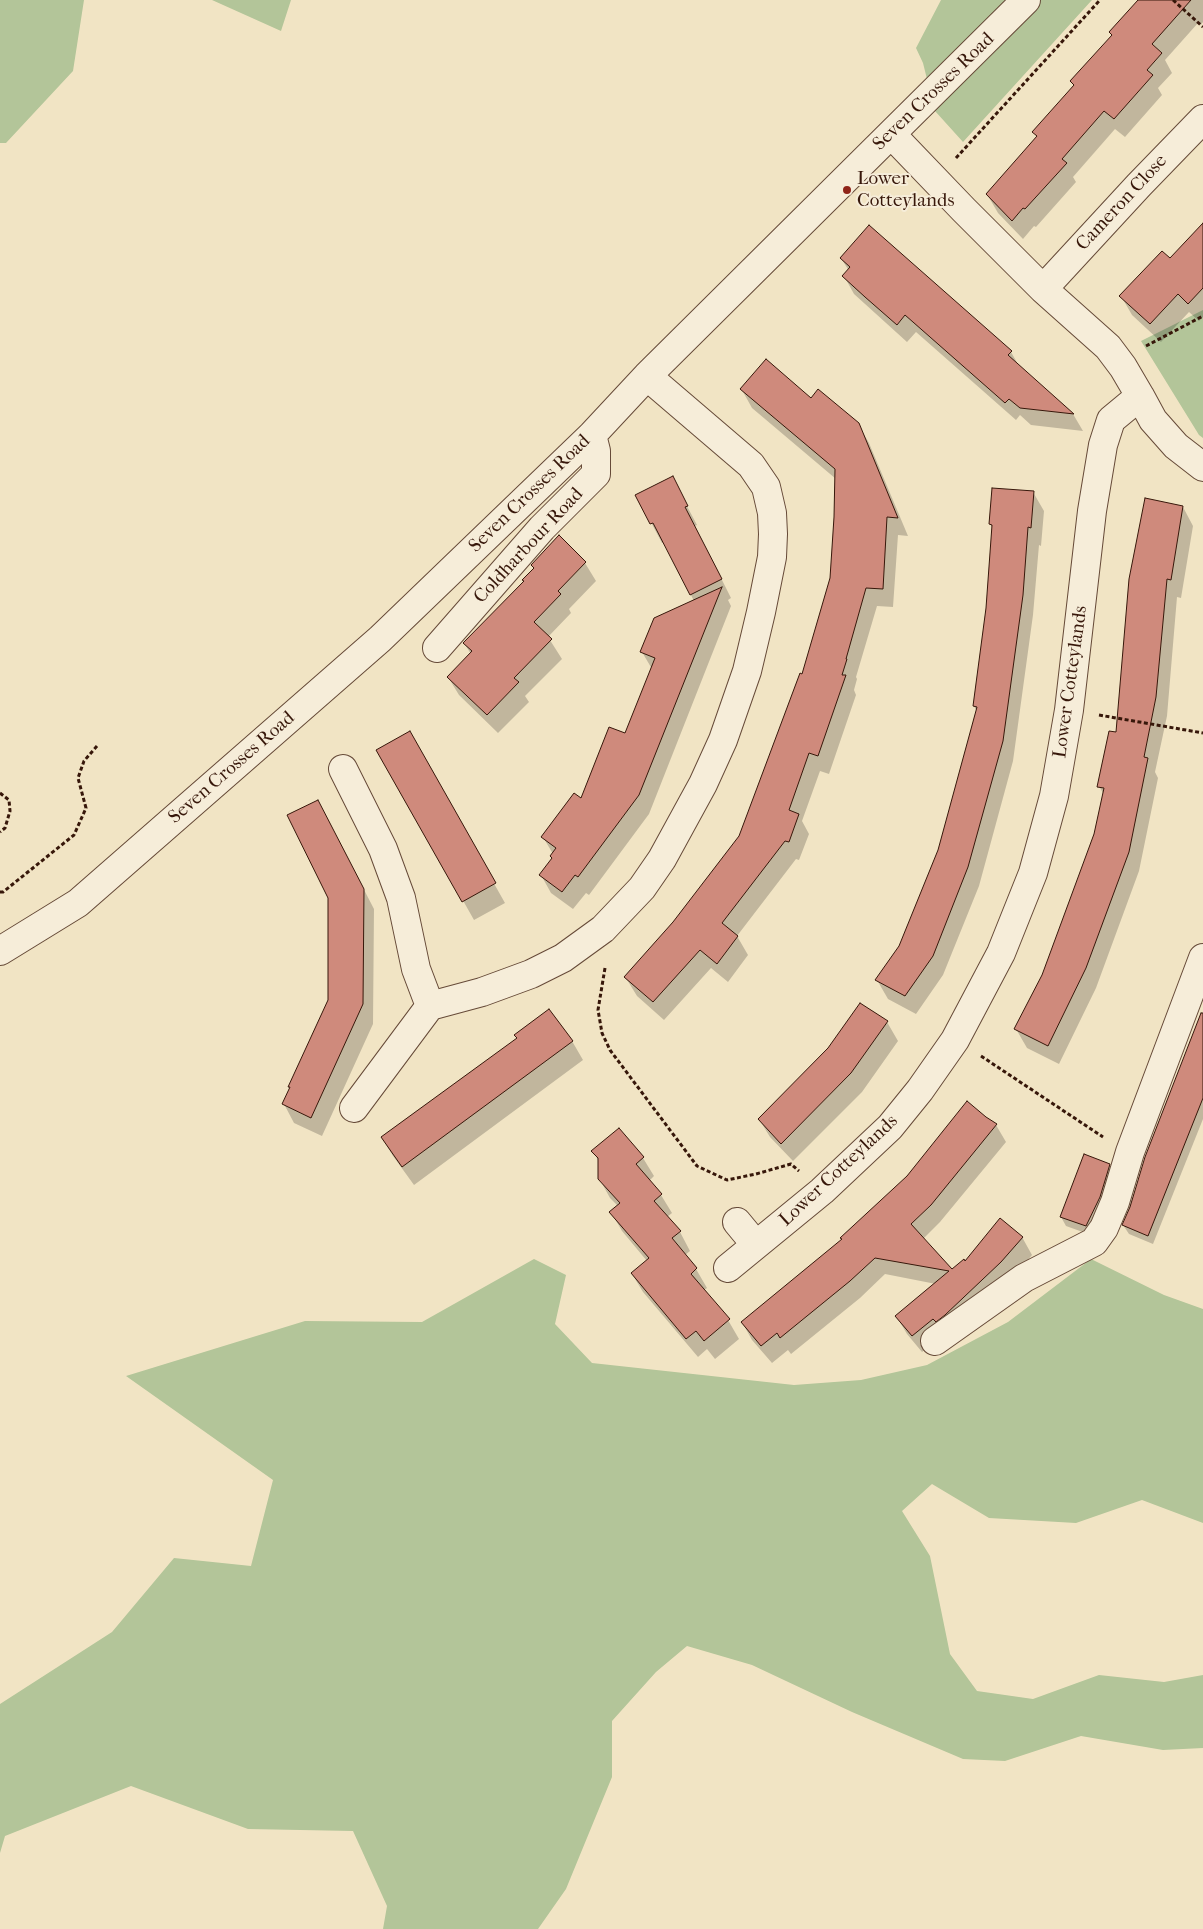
<!DOCTYPE html>
<style>
body{margin:0}
canvas{display:block;background:#f1e4c4}
</style>
<canvas width="1203" height="1929"></canvas>
<script>
const ctx = document.querySelector('canvas').getContext('2d');
ctx.lineJoin = 'round';
function paint(path, color) { ctx.fillStyle = color; ctx.fill(path, 'evenodd'); }
const poly = rows => new Path2D(rows.map(r => 'M' + r).join(''));
function trace(path, color, width, dash) { ctx.strokeStyle = color; ctx.lineWidth = width; ctx.lineCap = dash ? 'butt' : 'round'; ctx.setLineDash(dash || []); ctx.stroke(path); }
function label(font, color, halo, rows, align = 'center') {
  ctx.font = font + ' "IM FELL French Canon",serif'; ctx.lineWidth = 4; ctx.setLineDash([]); ctx.textBaseline = 'middle'; ctx.strokeStyle = halo; ctx.fillStyle = color; for (const [text, x, y, turn = 0] of rows) {
    ctx.save(); ctx.translate(x, y); ctx.rotate((+turn || 0) * Math.PI / 180); ctx.textAlign = isNaN(turn) ? turn : align; if (halo) ctx.strokeText(text, 0, 0); ctx.fillText(text, 0, 0); ctx.restore();
  }
}
paint(poly([
 [0,0,84,0,73,71,6,143,0,143],
 [212,0,291,0,281,31],
 [941,0,1092,0,963,142,935,111,923,63,916,48],
 [1203,310,1203,438,1199,435,1141,341],
 [534,1259,566,1275,555,1324,592,1363,794,1385,861,1380,927,1365,1008,1322,1091,1259,1164,1295,1203,1309,1203,1523,1142,1500,1076,1523,989,1518,932,1484,902,1511,930,1556,950,1654,977,1691,1033,1699,1099,1675,1164,1682,1203,1675,1203,1748,1163,1750,1081,1736,1005,1761,963,1759,852,1712,752,1665,687,1646,656,1672,612,1721,612,1777,566,1889,538,1929,383,1929,387,1906,353,1831,248,1829,131,1786,5,1836,0,1853,0,1704,112,1632,174,1558,251,1566,273,1480,126,1376,305,1321,422,1322]
]), '#b3c599');
paint(poly([
 [1140,0,1203,0,1203,22,1201,25,1198,23,1165,60,1172,73,1158,88,1162,95,1125,137,1115,129,1073,177,1076,182,1036,227,1034,226,1023,239,998,213,987,194,1037,138,1034,132,1075,86,1113,36,1110,32],
 [1203,225,1203,317,1199,321,1189,312,1161,342,1132,315,1121,296,1170,260],
 [869,227,1011,352,1019,366,1073,414,1083,431,1031,425,1020,415,1016,420,916,332,907,342,854,294,844,276,849,271,841,258],
 [742,390,811,399,858,424,869,443,908,536,898,535,893,607,877,606,856,677,857,679,854,690,856,695,829,774,820,771,802,821,809,834,799,860,796,859,737,936,748,955,728,982,711,968,664,1020,637,996,626,978,674,923,740,836,803,676,831,579,836,479,752,408],
 [672,478,697,525,695,526,731,598,728,600,731,606,649,814,589,895,586,893,573,909,551,893,541,875,553,859,553,854,543,837,582,800,625,735,652,669,642,652,694,601,664,542,662,543,637,496],
 [1033,492,1044,511,1041,546,1039,545,1033,615,1013,761,979,886,943,975,916,1014,888,999,877,980,900,946,939,850,977,712,974,706,987,609,993,529,990,524],
 [1183,507,1193,526,1181,598,1177,597,1167,716,1155,772,1158,778,1139,871,1096,988,1059,1064,1027,1048,1016,1029,1044,976,1095,834,1104,795,1099,786,1117,733],
 [585,563,596,581,569,609,571,613,548,637,562,659,525,696,529,702,498,733,459,695,448,677,471,654,464,643],
 [409,733,505,903,474,920,378,750],
 [318,801,374,909,373,1024,322,1136,294,1123,284,1104,291,1089,290,1086,329,1000,330,897],
 [1203,1013,1203,1119,1153,1244,1129,1234,1123,1225,1160,1119],
 [887,1022,898,1041,862,1092,793,1161,770,1137,759,1119],
 [572,1041,583,1060,414,1185,393,1156,382,1138],
 [996,1125,1006,1142,940,1222,923,1239,952,1271,965,1263,1022,1237,1032,1255,1011,1280,922,1352,907,1334,897,1317,936,1284,885,1274,860,1298,791,1354,788,1350,772,1363,752,1340,742,1322],
 [593,1151,643,1158,654,1176,649,1181,661,1195,672,1213,667,1217,680,1232,690,1251,685,1255,696,1269,707,1288,703,1291,728,1320,739,1339,715,1359,707,1349,698,1357,643,1292,632,1274,647,1261,622,1231,611,1212,618,1206,610,1198,599,1178,599,1162],
 [1109,1165,1115,1174,1091,1235,1066,1226,1061,1217]
]), '#0003');
const building = poly([
 [1138,0,1191,0,1152,44,1162,53,1147,70,1153,75,1114,119,1104,111,1062,159,1067,163,1025,209,1023,208,1012,221,986,194,1037,136,1032,132,1074,85,1070,81,1112,35,1109,32,1138,0],
 [1203,223,1203,288,1188,304,1178,294,1150,324,1119,296,1162,251,1170,258,1203,223],
 [869,225,1012,351,1008,355,1074,414,1020,408,1009,399,1005,403,905,315,897,325,865,297,842,276,850,267,840,258,869,225],
 [766,359,811,398,818,389,859,423,898,518,887,517,883,589,866,588,846,659,847,659,842,675,846,675,818,756,809,753,789,810,799,814,789,842,785,841,722,923,738,936,717,964,700,950,653,1002,624,977,673,922,739,836,800,673,802,674,830,578,834,517,835,469,740,389,766,359],
 [673,476,688,506,685,507,722,579,690,595,653,523,650,524,635,495,673,476],
 [992,488,1034,491,1031,528,1028,527,1023,595,1003,741,968,867,933,956,905,996,875,980,899,946,938,850,977,707,973,706,986,608,992,525,989,524,992,488],
 [1145,498,1183,506,1171,580,1167,579,1156,697,1144,757,1148,758,1129,852,1086,968,1048,1046,1014,1029,1042,975,1094,834,1104,788,1097,787,1109,731,1116,732,1129,579,1145,498],
 [559,535,586,562,558,591,561,594,534,622,552,639,514,678,519,682,487,715,447,677,472,651,463,643,524,581,522,580,534,568,531,565,559,535],
 [722,587,639,795,578,877,575,875,562,892,539,875,552,858,550,856,556,848,541,837,574,793,581,798,609,727,625,733,655,658,640,652,654,618,722,587],
 [410,731,496,883,462,902,376,750,410,731],
 [318,800,364,889,363,1004,311,1118,282,1104,290,1087,288,1087,328,1000,328,898,287,815,318,800],
 [860,1003,888,1021,851,1073,781,1144,758,1119,828,1048,860,1003],
 [549,1009,573,1041,402,1167,381,1137,517,1038,514,1035,549,1009],
 [1201,1013,1203,1013,1203,1098,1148,1236,1122,1225,1130,1207,1145,1157,1201,1013],
 [967,1101,986,1117,997,1124,931,1205,911,1224,952,1269,964,1259,965,1261,1000,1218,1023,1237,1001,1262,945,1315,936,1322,933,1319,912,1336,895,1316,949,1271,875,1258,850,1281,780,1338,777,1333,761,1346,741,1322,842,1239,840,1238,907,1176,967,1101],
 [619,1128,644,1157,636,1164,662,1194,654,1201,681,1231,672,1238,697,1268,691,1274,730,1319,704,1341,696,1331,686,1339,631,1273,649,1258,609,1212,620,1203,598,1179,598,1158,591,1151,619,1128],
 [1084,1154,1110,1164,1100,1197,1086,1226,1060,1217,1084,1154]
]);
paint(building, '#cf8a7c');
trace(building, '#37170a', 1);
const minor = poly([
 [1043,289,1139,185,1203,119],
 [1140,396,1153,420,1176,446,1203,467],
 [437,648,542,528,596,474,596,451,592,435],
 [343,769,383,849,401,898,416,969,430,1006],
 [0,951,78,903,380,639,592,435,647,376,1026,0],
 [354,1108,430,1006,482,992,531,974,563,958,603,929,642,888,662,859,703,784,723,740,747,671,761,612,772,557,773,534,772,513,766,487,751,465,647,376],
 [737,1222,756,1245],
 [728,1268,822,1191,890,1127,920,1090,955,1040,1001,953,1033,873,1054,796,1069,710,1092,511,1103,445,1111,420,1140,396,1123,367,1108,347,1043,289,964,210,891,134],
 [935,1341,1024,1278,1094,1242,1104,1228,1115,1202,1130,1152,1203,958]
]);
trace(minor, '#664a38', 30);
trace(poly([
 [1173,0,1203,27],
 [956,158,1100,0],
 [1146,346,1203,316],
 [1099,715,1203,733],
 [0,793,9,800,10,811,5,828,0,832],
 [0,892,3,892,74,835,86,808,78,778,84,761,97,746],
 [605,968,598,1010,602,1033,610,1050,697,1166,727,1180,756,1174,791,1164,799,1171],
 [981,1056,1103,1137]
]), '#37170a', 3, [4, 2.5]);
trace(minor, '#f6edd9', 28);
for (const [x, y, r, color] of [
 [847,190,5,"#8f2418"]
]) { const dot = new Path2D(); dot.arc(x, y, r, 0, 2 * Math.PI); ctx.fillStyle = color; ctx.fill(dot); trace(dot, '#f6edd9', 2); }
label('19px', '#37170a', '#f6edd9', [
 ["Seven Crosses Road",934,92,-44],
 ["Cameron Close",1122,203,-47],
 ["Seven Crosses Road",530,494,-44],
 ["Coldharbour Road",529,546,-47],
 ["Lower Cotteylands",1071,682,-82],
 ["Seven Crosses Road",232,768,-41],
 ["Lower Cotteylands",839,1171,-43]
]);
label('19px', '#37170a', '#f6edd9', [
 ["Lower",857,179],
 ["Cotteylands",857,201]
], 'left');
</script>
